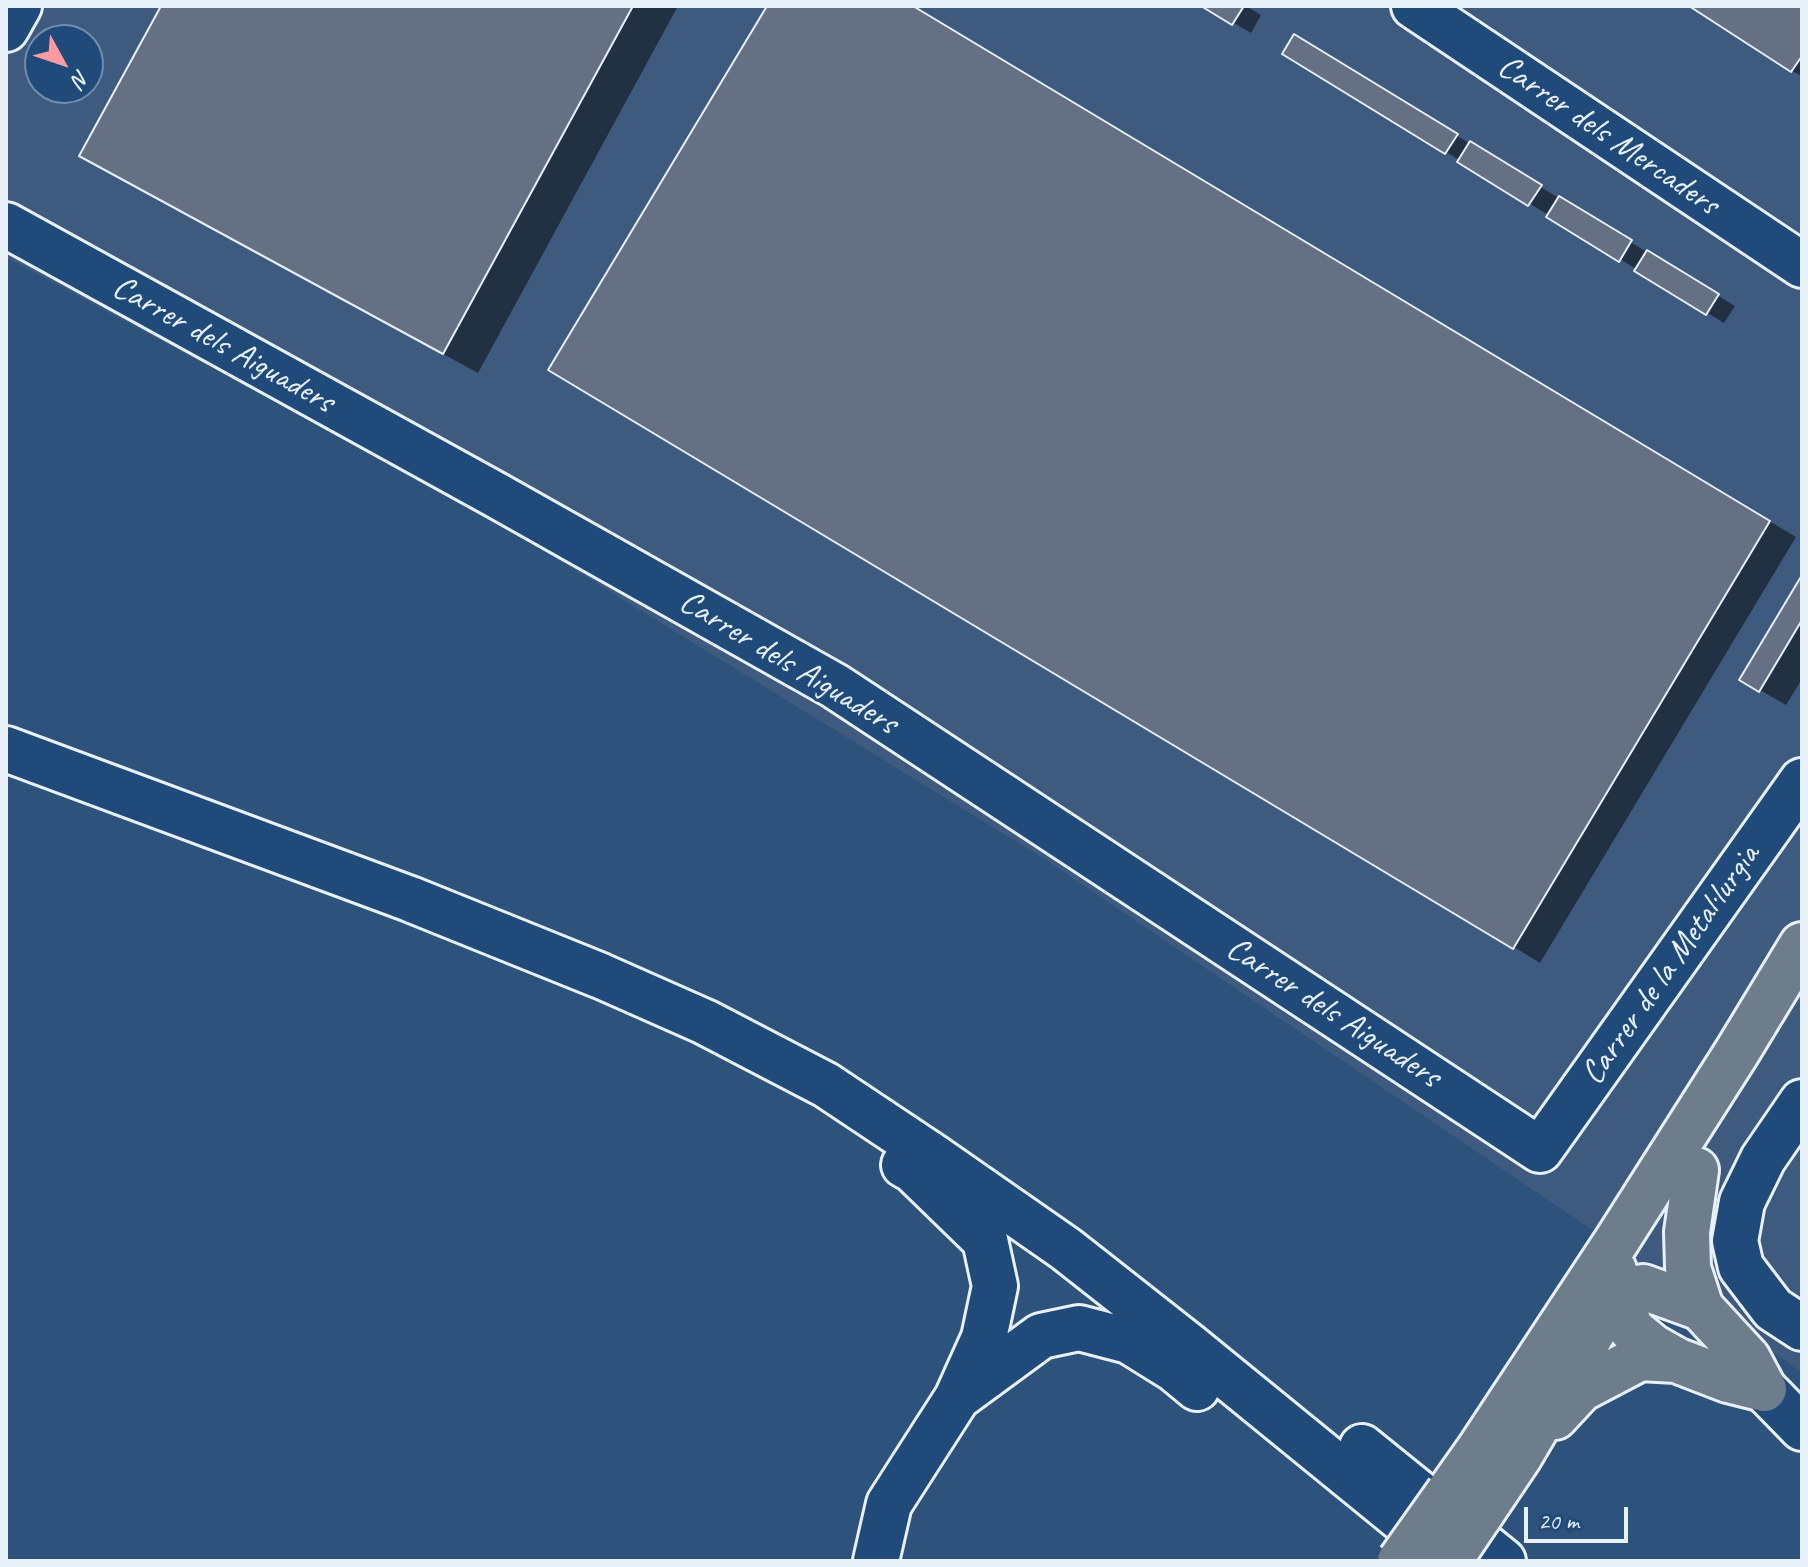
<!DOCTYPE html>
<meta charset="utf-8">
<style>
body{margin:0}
#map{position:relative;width:1808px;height:1567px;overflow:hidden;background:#2d527c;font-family:Caveat,sans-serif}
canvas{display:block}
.frame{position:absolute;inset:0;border:8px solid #e8f1f8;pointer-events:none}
.north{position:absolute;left:24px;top:24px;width:80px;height:80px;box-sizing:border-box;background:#1f4a7a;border:2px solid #6f8dac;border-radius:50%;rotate:130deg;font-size:22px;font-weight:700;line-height:32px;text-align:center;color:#e8f1f8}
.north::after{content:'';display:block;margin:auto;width:28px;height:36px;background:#ff9aa2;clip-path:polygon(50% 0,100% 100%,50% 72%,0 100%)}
.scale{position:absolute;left:1524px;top:1507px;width:104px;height:36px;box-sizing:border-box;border:4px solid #e8f1f8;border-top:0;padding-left:10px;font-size:24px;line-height:28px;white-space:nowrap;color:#e8f1f8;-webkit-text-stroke:6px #1f4a7a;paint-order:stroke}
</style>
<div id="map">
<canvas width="1808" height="1567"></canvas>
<div class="frame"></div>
<div class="north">N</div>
<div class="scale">20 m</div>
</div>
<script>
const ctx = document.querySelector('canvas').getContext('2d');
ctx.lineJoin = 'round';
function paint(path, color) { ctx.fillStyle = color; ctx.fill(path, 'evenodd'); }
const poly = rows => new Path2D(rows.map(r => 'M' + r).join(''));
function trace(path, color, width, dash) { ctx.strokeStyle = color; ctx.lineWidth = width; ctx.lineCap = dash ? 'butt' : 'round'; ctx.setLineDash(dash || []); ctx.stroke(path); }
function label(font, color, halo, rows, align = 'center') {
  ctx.font = font + ' Caveat,sans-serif'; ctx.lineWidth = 6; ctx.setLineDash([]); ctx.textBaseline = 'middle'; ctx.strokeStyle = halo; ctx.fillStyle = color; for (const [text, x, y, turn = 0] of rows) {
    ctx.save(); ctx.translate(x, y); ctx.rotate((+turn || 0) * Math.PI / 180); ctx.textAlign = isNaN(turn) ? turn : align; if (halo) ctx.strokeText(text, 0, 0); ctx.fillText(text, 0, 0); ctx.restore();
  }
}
paint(poly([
 [6,6,1802,6,1802,1372,1046,860,489,517,6,257],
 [40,40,88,40,88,88,40,88]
]), '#3e5b7f');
paint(poly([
 [163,6,678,6,478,373,116,176],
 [770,6,910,6,1796,537,1540,963,1514,947],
 [1205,6,1246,6,1261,15,1251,33],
 [1692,6,1802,6,1802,76,1792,71],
 [1312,47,1735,306,1724,323,1285,53],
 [1802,579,1802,679,1786,705,1741,679]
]), '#0007');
const building = poly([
 [161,6,633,6,443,354,79,156,161,6],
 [767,6,913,6,1770,521,1513,949,548,370,767,6],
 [1201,6,1244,6,1232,25,1201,6],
 [1689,6,1802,6,1802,56,1791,72,1689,6],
 [1294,34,1458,134,1445,154,1282,54,1294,34],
 [1470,141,1542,185,1528,206,1457,162,1470,141],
 [1559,196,1632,240,1619,262,1546,217,1559,196],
 [1647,250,1719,294,1706,315,1634,271,1647,250],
 [1802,575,1802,620,1759,692,1739,680,1802,575]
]);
paint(building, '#657085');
trace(building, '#e8f1f8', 2);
const minor = poly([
 [1414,6,1802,265],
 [6,29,19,6],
 [6,225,496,495,835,686,1540,1150,1802,781],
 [6,749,410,899,601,976,705,1022,826,1085,934,1157,1066,1249,1188,1345,1448,1557],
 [1802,1102,1763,1159,1742,1202,1735,1241,1741,1267,1773,1309,1802,1328],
 [1764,1389,1802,1428],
 [962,1394,1041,1336,1079,1328,1129,1341,1174,1369,1197,1388],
 [1362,1447,1503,1561],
 [876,1561,889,1504,957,1398,984,1338,995,1286,985,1240,913,1170,904,1165]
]);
const major = poly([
 [1696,1170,1687,1232,1688,1268,1701,1308],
 [1614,1270,1617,1291,1631,1329,1653,1347,1676,1360,1728,1380,1764,1389],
 [1580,1309,1600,1293,1643,1287,1701,1308,1748,1359,1764,1389],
 [1555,1417,1581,1389,1640,1358,1676,1360],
 [1449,1492,1478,1451,1616,1242,1737,1052,1802,945],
 [1480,1515,1519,1457,1608,1306]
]);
trace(minor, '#e8f1f8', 50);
trace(major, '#e8f1f8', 50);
trace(minor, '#1f4a7a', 44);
trace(major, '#6d7d8c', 44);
const majorBridge = poly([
 [1400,1561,1449,1492],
 [1449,1561,1480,1515]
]);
trace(majorBridge, '#e8f1f8', 50, []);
trace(majorBridge, '#6d7d8c', 44);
label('34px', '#e8f1f8', '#1f4a7a', [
 ["Carrer dels Mercaders",1608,136,34],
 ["Carrer dels Aiguaders",223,345,29],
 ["Carrer dels Aiguaders",788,663,31],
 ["Carrer de la Metal·lurgia",1671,965,-55],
 ["Carrer dels Aiguaders",1333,1013,33]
]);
</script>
